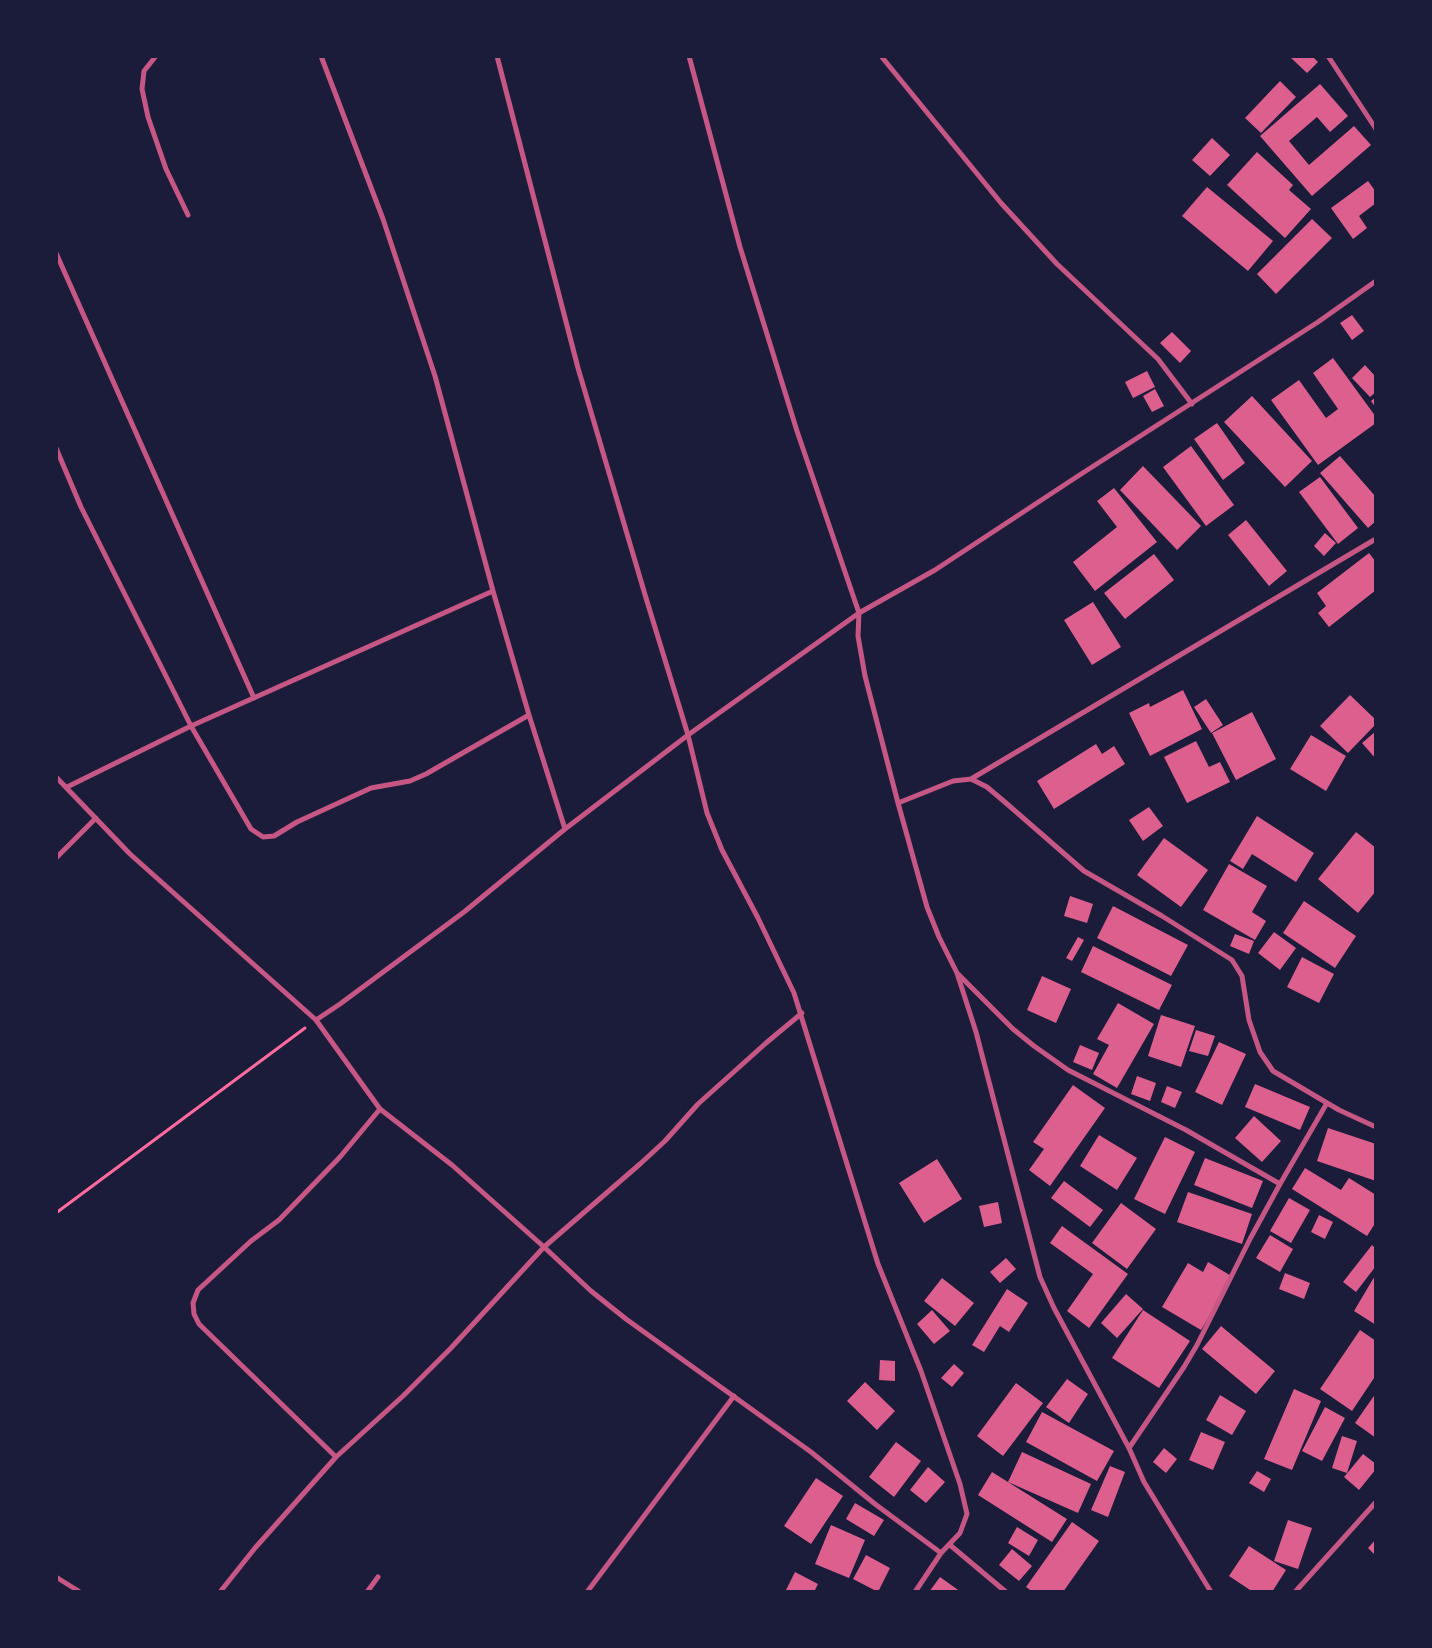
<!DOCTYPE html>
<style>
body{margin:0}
#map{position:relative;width:1432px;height:1648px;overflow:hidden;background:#1b1b3a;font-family:"Asap Condensed",sans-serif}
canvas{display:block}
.frame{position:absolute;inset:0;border:58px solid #1b1b3a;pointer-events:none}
</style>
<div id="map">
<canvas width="1432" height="1648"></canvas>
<div class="frame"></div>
</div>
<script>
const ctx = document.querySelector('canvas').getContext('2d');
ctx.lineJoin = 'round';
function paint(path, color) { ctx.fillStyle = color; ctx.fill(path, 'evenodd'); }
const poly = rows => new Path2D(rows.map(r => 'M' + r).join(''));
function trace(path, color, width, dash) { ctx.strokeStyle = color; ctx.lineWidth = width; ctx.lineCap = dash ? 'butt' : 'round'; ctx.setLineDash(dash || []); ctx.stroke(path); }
paint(poly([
 [1289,56,1312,56,1318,62,1307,73],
 [1280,81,1296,97,1261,133,1245,118],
 [1320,84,1348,116,1330,132,1317,117,1289,141,1309,165,1354,126,1371,145,1312,196,1260,136],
 [1212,138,1230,155,1210,176,1192,160],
 [1257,152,1293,185,1289,190,1311,209,1285,238,1227,185],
 [1368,181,1376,192,1376,203,1359,216,1367,228,1353,239,1331,208],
 [1207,187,1273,241,1248,271,1182,216],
 [1312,219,1332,238,1276,294,1257,274],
 [1352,315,1364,331,1352,340,1340,323],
 [1172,332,1191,351,1180,363,1160,343],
 [1333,358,1376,417,1376,423,1318,465,1271,400,1299,380,1326,418,1338,409,1313,373],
 [1365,365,1376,377,1376,392,1370,397,1352,378],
 [1147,371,1155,387,1133,398,1125,382],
 [1155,389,1164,406,1152,412,1143,396],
 [1252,396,1312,461,1285,487,1224,422],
 [1376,397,1376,408,1371,401],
 [1217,423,1245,463,1223,480,1194,439],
 [1191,446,1234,505,1206,526,1163,467],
 [1340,456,1376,497,1376,521,1368,528,1320,473],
 [1143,466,1201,526,1177,550,1120,490],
 [1320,477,1358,528,1338,544,1299,492],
 [1114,488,1157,542,1095,591,1073,562,1117,527,1097,501],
 [1246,520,1287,571,1269,586,1228,535],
 [1325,533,1336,543,1324,556,1314,546],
 [1369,553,1376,562,1376,590,1329,627,1318,613,1326,606,1317,593],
 [1154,554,1174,580,1125,619,1104,593],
 [1093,602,1121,647,1092,665,1064,620],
 [1183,690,1202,729,1150,756,1129,713,1149,703,1150,707],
 [1350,695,1376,720,1376,724,1348,753,1320,726],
 [1206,699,1223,725,1211,733,1194,707],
 [1252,712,1276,759,1236,780,1212,733],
 [1376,731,1376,759,1362,743],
 [1311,735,1346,756,1326,791,1290,769],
 [1196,741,1209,767,1220,762,1230,782,1187,803,1164,757],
 [1096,744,1102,754,1114,746,1125,764,1054,809,1037,781],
 [1149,807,1163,826,1143,841,1129,820],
 [1257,816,1314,853,1296,882,1252,854,1243,869,1230,861],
 [1356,832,1376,848,1376,891,1358,913,1318,879],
 [1164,838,1208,870,1181,907,1137,875],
 [1229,864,1267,886,1252,912,1266,921,1255,940,1203,910],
 [1070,896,1093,904,1087,923,1064,916],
 [1304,901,1356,936,1335,968,1283,933],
 [1113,906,1188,945,1171,976,1097,938],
 [1274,932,1296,948,1280,970,1258,953],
 [1235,934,1254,941,1249,954,1230,946],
 [1078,937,1084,940,1072,961,1066,958],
 [1093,946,1172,985,1159,1010,1081,972],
 [1302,957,1334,974,1319,1003,1287,987],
 [1042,976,1071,989,1056,1023,1027,1010],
 [1118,1003,1154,1024,1117,1088,1093,1074,1109,1045,1097,1039],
 [1161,1015,1195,1026,1181,1067,1148,1056],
 [1196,1030,1215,1036,1208,1056,1189,1051],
 [1219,1042,1246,1054,1222,1105,1195,1092],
 [1080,1045,1099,1053,1092,1070,1073,1062],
 [1137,1076,1156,1083,1150,1101,1131,1094],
 [1255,1084,1310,1107,1300,1130,1245,1107],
 [1073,1085,1105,1108,1050,1186,1029,1170,1044,1149,1033,1142],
 [1167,1086,1182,1092,1175,1108,1161,1102],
 [1254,1116,1281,1141,1262,1162,1235,1138],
 [1328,1128,1376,1144,1376,1181,1317,1161],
 [1099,1135,1137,1158,1117,1190,1080,1166],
 [1165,1137,1195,1152,1165,1214,1134,1199],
 [1205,1158,1263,1181,1252,1208,1194,1185],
 [937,1159,962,1199,924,1223,899,1183],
 [1305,1168,1341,1190,1349,1178,1376,1195,1376,1222,1367,1236,1292,1189],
 [1064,1181,1103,1210,1090,1227,1051,1198],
 [1188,1192,1252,1214,1242,1244,1177,1222],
 [1289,1198,1310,1210,1291,1243,1270,1231],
 [998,1202,1002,1223,984,1227,979,1206],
 [1121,1203,1156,1229,1127,1269,1092,1243],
 [1319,1215,1333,1222,1325,1239,1311,1232],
 [1062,1226,1128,1274,1089,1328,1067,1311,1093,1274,1050,1243],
 [1270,1235,1293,1249,1280,1272,1256,1258],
 [1372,1245,1376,1249,1376,1266,1356,1292,1343,1282],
 [1006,1258,1016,1269,1000,1283,990,1272],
 [1208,1262,1233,1277,1201,1330,1162,1307,1188,1263,1203,1272],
 [1285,1273,1310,1283,1304,1299,1279,1289],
 [1376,1274,1376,1325,1354,1311],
 [942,1278,974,1303,955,1326,924,1301],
 [1007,1289,1028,1303,1009,1332,1000,1326,984,1352,972,1345],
 [1126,1294,1143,1309,1117,1338,1101,1323],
 [932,1310,950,1331,934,1344,917,1324],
 [1143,1310,1190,1341,1159,1388,1112,1358],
 [1221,1326,1275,1371,1256,1394,1202,1349],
 [1360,1330,1376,1341,1376,1375,1352,1411,1320,1389],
 [880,1360,895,1361,895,1381,879,1380],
 [954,1364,964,1373,952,1387,941,1378],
 [1067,1379,1088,1394,1069,1423,1046,1407],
 [865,1382,895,1411,877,1430,847,1401],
 [1016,1383,1043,1403,1003,1456,977,1436],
 [1294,1389,1321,1401,1292,1470,1264,1459],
 [1376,1393,1376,1438,1355,1423],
 [1220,1395,1246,1411,1232,1435,1206,1420],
 [1325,1407,1345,1418,1322,1461,1302,1451],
 [1042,1412,1114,1451,1097,1481,1026,1442],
 [1201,1432,1225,1442,1213,1470,1189,1460],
 [1342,1436,1357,1441,1347,1473,1332,1468],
 [896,1442,921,1461,894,1497,869,1477],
 [1164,1448,1177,1459,1166,1473,1153,1462],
 [1022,1452,1091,1484,1078,1513,1008,1482],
 [1363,1454,1376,1464,1376,1469,1359,1490,1344,1477],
 [1110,1466,1125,1472,1108,1517,1091,1510],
 [928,1467,945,1482,926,1503,910,1490],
 [1257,1471,1271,1479,1264,1492,1249,1483],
 [992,1472,1067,1519,1052,1542,978,1495],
 [816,1478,843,1496,811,1544,784,1526],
 [855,1503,884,1520,874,1536,846,1519],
 [1288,1520,1312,1528,1298,1569,1274,1561],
 [1072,1522,1099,1541,1063,1592,1033,1592,1026,1587],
 [831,1525,865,1540,849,1578,815,1564],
 [1017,1527,1038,1540,1029,1556,1008,1543],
 [1376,1539,1376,1556,1368,1548],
 [1249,1546,1286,1570,1272,1592,1253,1592,1229,1576],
 [1012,1549,1032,1566,1019,1581,999,1565],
 [866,1555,890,1568,878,1592,853,1579],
 [795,1572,818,1584,814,1592,785,1592],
 [940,1577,961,1592,929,1592]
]), '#dd5f8e');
trace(poly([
 [56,1213,305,1028]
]), '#ff6b9d', 3);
trace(poly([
 [156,56,144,71,142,89,148,117,166,169,188,215],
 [321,56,383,219,435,376,493,591,529,715,565,829],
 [497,56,578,368,646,598,688,735,707,813,722,850,758,918,794,993,878,1264,921,1371,960,1484,967,1514,960,1533,941,1553,915,1592],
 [689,56,740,247,797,431,859,613,858,636,865,676,898,803,927,907,939,937,957,973,976,1032,1040,1277,1054,1308,1129,1448,1144,1482,1211,1592],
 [881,56,1001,203,1057,264,1158,359,1192,404],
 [1328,56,1376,129],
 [56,253,254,698],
 [56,448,81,507,191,726,251,829,263,837,274,836,297,822,371,788,410,781,426,774,529,715],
 [56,777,130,854,316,1020,380,1109,452,1165,544,1247,591,1291,626,1319,811,1452,875,1504,941,1553],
 [971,779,987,787,1006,803,1084,871,1162,916,1232,960,1242,976,1249,1020,1260,1052,1273,1071,1339,1110,1376,1127],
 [67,787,191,726,493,591],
 [898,803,953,781,971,779,1374,540],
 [56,858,96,818],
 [958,974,1013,1029,1034,1046,1068,1070,1186,1130,1280,1184],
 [316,1020,340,1004,464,912,565,829,688,735,859,613,935,570,1078,476,1318,322,1376,281],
 [1129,1448,1184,1367,1197,1345,1250,1239,1280,1184,1327,1103],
 [336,1457,199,1324,194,1314,193,1303,198,1290,251,1241,279,1220,340,1157,380,1109],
 [950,1545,1006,1592],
 [56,1577,80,1592],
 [220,1592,255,1548,336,1457,403,1396,451,1348,544,1247,640,1164,665,1141,698,1104,766,1043,802,1013],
 [367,1592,378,1577],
 [587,1592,734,1396],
 [1295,1592,1376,1502]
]), '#c65784', 5);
</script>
